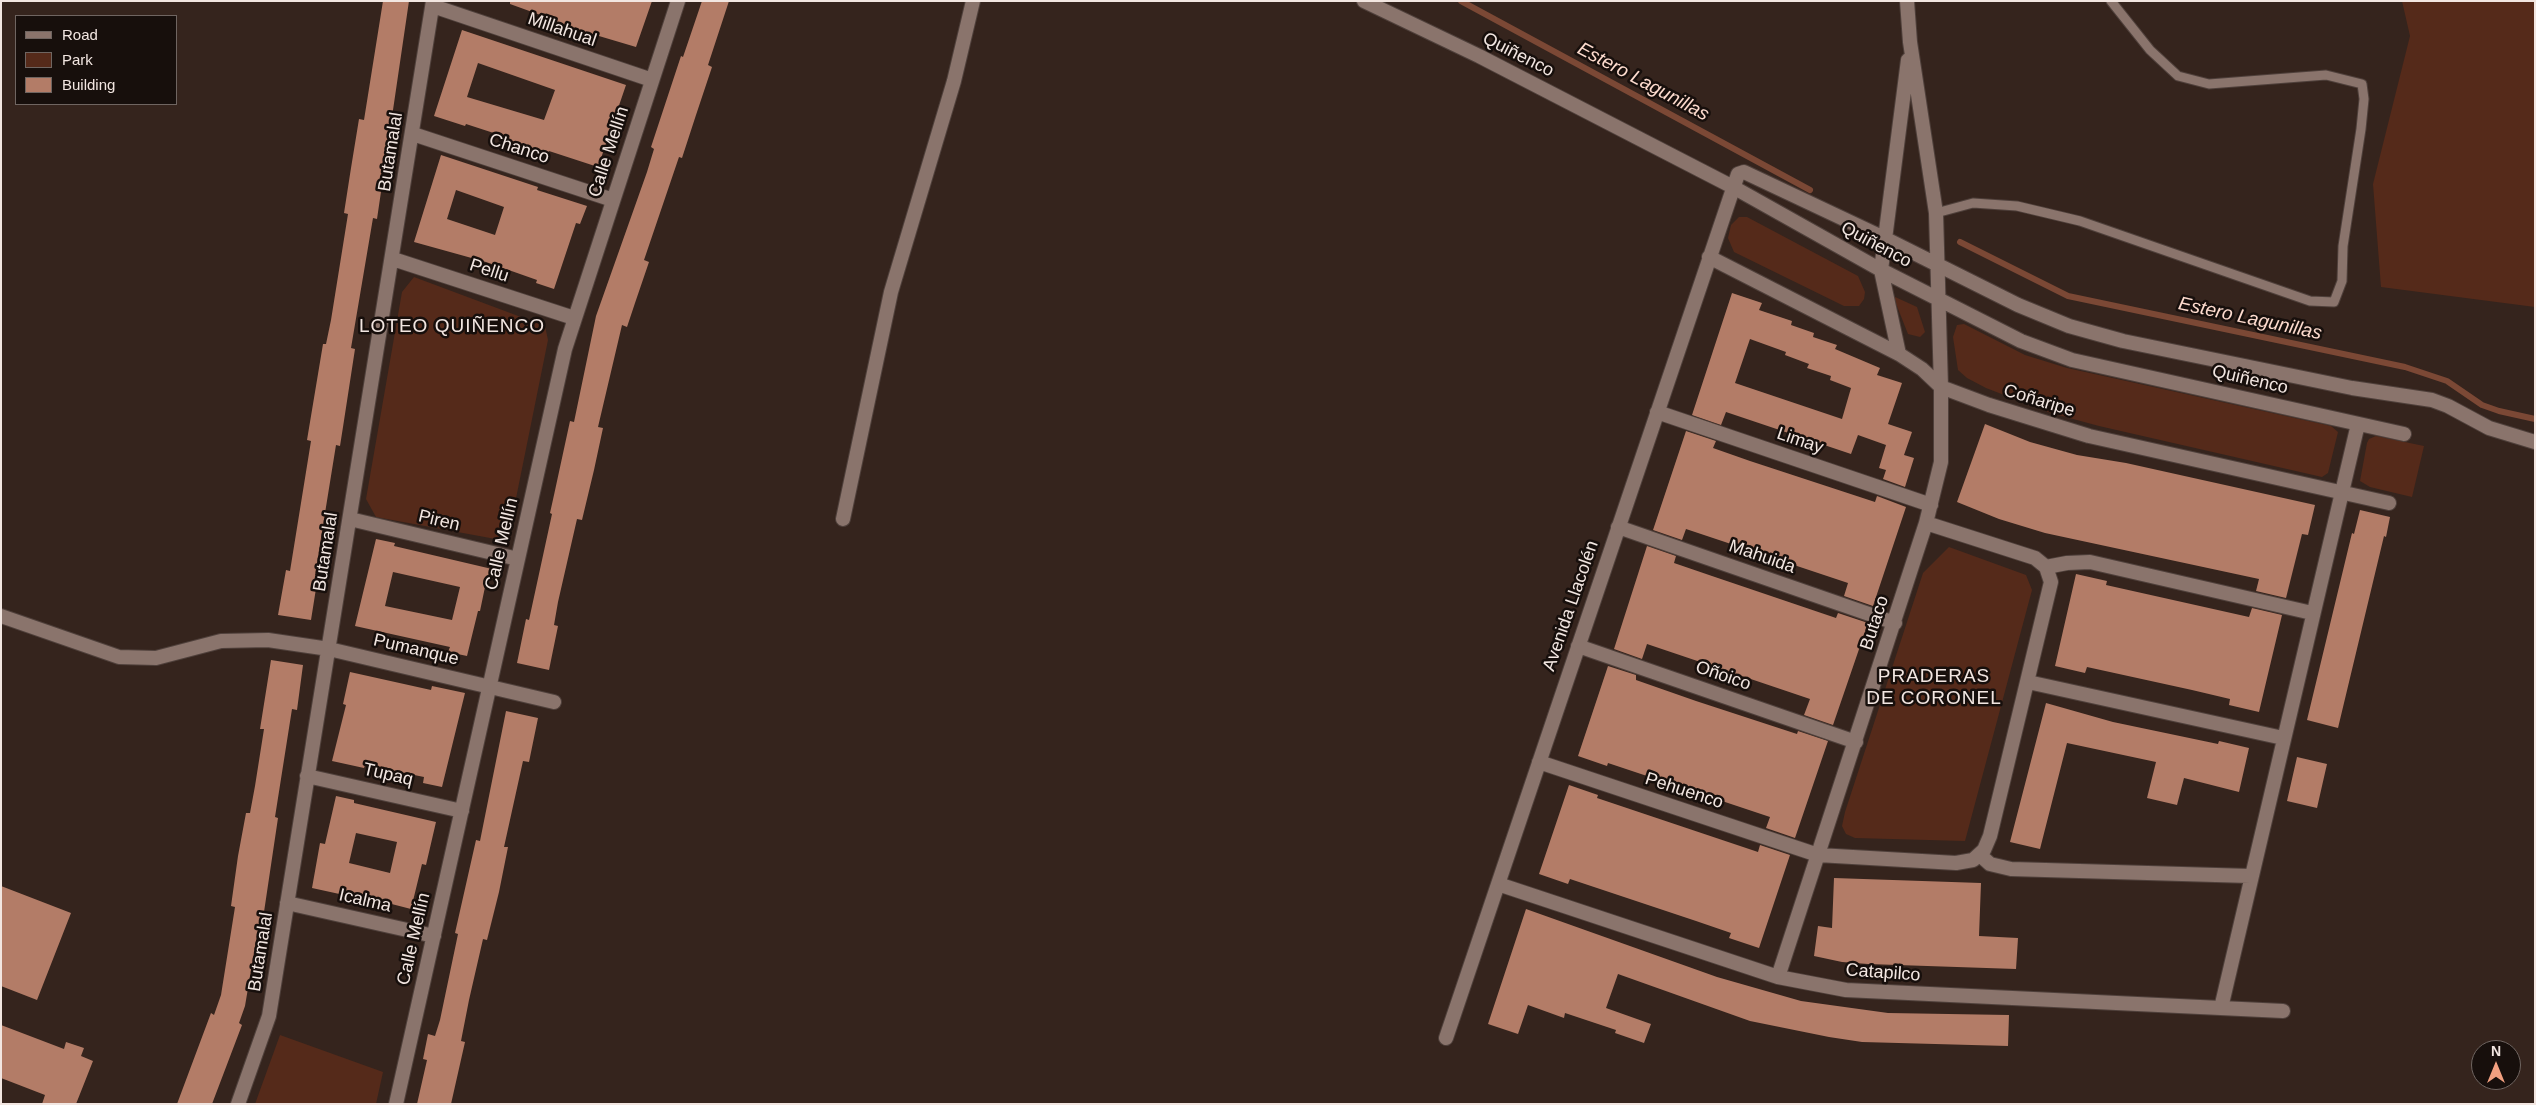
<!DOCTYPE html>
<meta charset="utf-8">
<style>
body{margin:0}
#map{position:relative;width:2536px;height:1105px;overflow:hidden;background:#35241d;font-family:Arial,sans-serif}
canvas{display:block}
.frame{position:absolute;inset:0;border:2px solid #f2e6e1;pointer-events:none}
.legend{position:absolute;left:15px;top:15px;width:162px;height:90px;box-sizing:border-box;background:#170f0c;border:1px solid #6f6561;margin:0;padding:6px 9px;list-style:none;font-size:15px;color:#f2e6e1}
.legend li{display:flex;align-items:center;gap:10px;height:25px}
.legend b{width:25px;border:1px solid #6f6561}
.north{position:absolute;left:2471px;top:1040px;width:50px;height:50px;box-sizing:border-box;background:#170f0c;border:1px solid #6f6561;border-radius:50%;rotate:0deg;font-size:14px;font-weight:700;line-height:20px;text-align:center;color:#f2e6e1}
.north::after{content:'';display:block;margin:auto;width:18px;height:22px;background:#f2a080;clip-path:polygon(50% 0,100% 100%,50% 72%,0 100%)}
</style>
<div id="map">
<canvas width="2536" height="1105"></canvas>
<div class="frame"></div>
<ul class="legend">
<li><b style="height:6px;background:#8a746c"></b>Road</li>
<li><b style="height:14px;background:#552a1a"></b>Park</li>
<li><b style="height:14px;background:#b37c67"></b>Building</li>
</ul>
<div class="north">N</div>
</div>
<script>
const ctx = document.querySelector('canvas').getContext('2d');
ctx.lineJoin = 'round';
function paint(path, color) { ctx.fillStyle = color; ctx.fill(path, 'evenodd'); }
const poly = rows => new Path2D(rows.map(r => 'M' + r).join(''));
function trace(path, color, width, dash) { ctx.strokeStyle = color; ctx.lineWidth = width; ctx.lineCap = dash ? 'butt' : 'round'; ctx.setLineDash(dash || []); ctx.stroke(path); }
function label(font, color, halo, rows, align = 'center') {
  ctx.font = font + ' Arial,sans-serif'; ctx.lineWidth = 5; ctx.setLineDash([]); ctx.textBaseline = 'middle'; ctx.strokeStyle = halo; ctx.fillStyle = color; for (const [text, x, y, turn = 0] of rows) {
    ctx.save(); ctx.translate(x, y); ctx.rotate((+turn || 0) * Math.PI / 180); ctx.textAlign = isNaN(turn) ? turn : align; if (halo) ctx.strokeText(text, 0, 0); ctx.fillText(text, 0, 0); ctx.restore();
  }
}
paint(poly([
 [2402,1,2535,1,2535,307,2381,287,2373,184,2410,36],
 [1739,217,1747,217,1858,276,1865,292,1864,299,1859,306,1844,306,1734,252,1728,238,1731,225],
 [414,277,545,326,548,340,510,528,501,540,376,517,366,499,402,292],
 [1893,296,1917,307,1925,332,1920,337,1908,334],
 [1964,324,2025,355,2067,368,2331,426,2338,432,2328,473,2322,477,2099,426,2051,413,1986,388,1967,378,1958,370,1953,337,1957,325],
 [2376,436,2424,446,2412,497,2370,487,2360,481,2367,443,2369,439],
 [1949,547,2026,575,2032,590,1965,841,1855,838,1846,834,1842,826,1845,812,1923,573],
 [280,1035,383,1072,376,1104,255,1104]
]), '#552a1a');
trace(poly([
 [1461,1,1810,190],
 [1960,242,2068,296,2405,367,2447,381,2482,405,2499,411,2535,419]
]), '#7b4835', 6);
paint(poly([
 [383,1,409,1,377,219,373,218,351,348,355,349,343,427,340,446,336,445,315,575,318,576,311,620,278,615,286,570,290,571,311,441,307,440,323,344,326,344,331,320,348,214,344,213,351,168,359,119,364,120],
 [510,1,652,1,636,47,545,20,546,17,510,4],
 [702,1,729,1,708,65,712,67,696,115,682,158,679,157,644,260,649,262,635,303,627,327,622,325,598,427,603,428,594,470,582,520,577,519,558,602,554,625,558,626,549,670,517,663,526,619,529,620,552,514,550,513,554,495,570,421,574,422,596,316,647,172,654,149,651,147,681,56,683,57],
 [462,30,626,85,598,167,549,151,547,156,504,141,506,137,466,124,465,126,434,116],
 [478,63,555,90,544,120,467,97],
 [441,155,538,187,537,190,587,206,580,224,576,223,554,289,536,283,537,280,486,262,414,242],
 [456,190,504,207,495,235,447,219],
 [1732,293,1762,303,1759,310,1792,321,1791,325,1814,333,1813,337,1837,345,1835,349,1880,368,1877,375,1902,383,1888,424,1912,432,1904,455,1914,458,1905,487,1883,479,1886,470,1879,468,1886,445,1858,435,1851,454,1726,412,1721,425,1692,415],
 [1750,339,1786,352,1785,355,1809,364,1807,368,1831,376,1830,380,1851,388,1842,419,1735,383],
 [1985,424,2030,442,2077,455,2126,463,2315,505,2308,535,2302,534,2286,598,2256,591,2259,579,2045,533,1999,519,1957,502],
 [1686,431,1716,441,1713,448,1750,461,1875,502,1877,496,1906,507,1873,606,1844,596,1848,583,1686,529,1682,540,1653,530],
 [2360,510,2390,517,2386,537,2384,536,2338,728,2307,720,2352,533,2354,534],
 [376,539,395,543,394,546,492,569,488,588,485,587,480,611,478,611,467,656,448,652,450,647,355,626],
 [393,572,460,587,452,620,385,606],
 [1647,546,1676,556,1674,563,1712,576,1836,618,1838,613,1868,623,1833,725,1804,715,1810,699,1647,644,1642,659,1614,649],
 [2076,574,2107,581,2106,585,2249,617,2252,608,2282,615,2259,712,2229,705,2230,699,2192,690,2087,667,2085,673,2055,666],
 [271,660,303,665,297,710,292,709,275,817,278,818,264,912,261,911,245,1006,239,1023,242,1025,212,1104,177,1104,211,1013,214,1015,221,995,235,907,231,906,238,856,246,813,250,813,255,786,264,729,260,729],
 [1608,666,1636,675,1636,680,1696,701,1797,734,1798,731,1828,741,1795,838,1766,828,1770,817,1608,763,1607,766,1578,756],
 [350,672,431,690,432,686,465,693,442,787,423,783,424,777,365,765,364,768,332,761,346,705,343,704],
 [2046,703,2113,722,2218,744,2219,741,2249,748,2239,792,2184,778,2177,805,2147,798,2156,762,2067,743,2040,849,2010,842],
 [506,711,538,718,529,762,523,761,504,847,508,847,499,892,487,940,483,939,469,1000,461,1041,465,1042,451,1104,417,1104,427,1060,423,1059,428,1034,435,1036,440,1020,458,934,455,933,476,840,480,841],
 [2297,757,2327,764,2317,808,2287,801],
 [1569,785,1598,795,1597,798,1758,852,1760,845,1790,855,1759,948,1729,938,1731,933,1696,921,1570,879,1568,884,1539,874],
 [336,796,354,800,354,803,436,822,426,865,422,864,411,909,345,892,344,895,312,888,320,843,325,844],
 [356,833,397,842,390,873,349,863],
 [1834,878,1981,883,1979,936,2018,938,2016,969,1868,964,1842,962,1814,956,1818,926,1832,928],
 [1,886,71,913,37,1000,1,986],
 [1526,909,1717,977,1801,1001,1888,1013,2009,1015,2008,1046,1862,1042,1829,1037,1750,1021,1618,974,1606,1008,1651,1024,1644,1043,1615,1033,1616,1030,1565,1013,1564,1018,1528,1005,1518,1034,1488,1024],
 [1,1025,64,1049,66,1042,84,1048,81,1056,93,1061,76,1104,42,1104,45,1095,1,1078]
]), '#b37c67');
const service = poly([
 [1936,213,1973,203,2017,206,2080,221,2310,301,2334,302,2342,281,2343,246,2361,129,2364,99,2362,84,2326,75,2209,84,2178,76,2150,50,2111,1]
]);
const minor = poly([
 [1364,1,1479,56,1733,187,1881,270,2021,341,2072,360,2404,434],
 [433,6,652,80],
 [413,134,613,200],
 [1709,257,1899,354,1922,369,1941,387,1989,405,2089,436,2389,503],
 [393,259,574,318],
 [1899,354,1881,270,1908,60],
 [1657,412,1931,505],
 [350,519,518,559],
 [843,519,891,292,954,81,973,1],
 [1618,527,1895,623],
 [2046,567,2067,563,2090,562,2312,613],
 [1,616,119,657,156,658,221,641,268,640,329,649,554,702],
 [1578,646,1856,742],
 [2028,682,2283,738],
 [1539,762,1818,855,1956,863,1973,860,1984,850,1990,836,2051,582,2046,567,2035,558,1926,523],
 [307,776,462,811],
 [1980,855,1990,864,2011,869,2250,876],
 [1498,884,1778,977,1846,990,2283,1011],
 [287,903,434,936],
 [1778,977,1926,523,1941,462,1941,387,1936,213,1910,42,1907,1],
 [2221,1008,2358,424],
 [1446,1038,1738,174,1744,172,1884,238,2018,305,2069,326,2123,341,2352,388,2432,400,2448,406,2489,428,2535,442],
 [238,1104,269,1016,433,1],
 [396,1104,565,349,678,1]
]);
trace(service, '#4f403b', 11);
trace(minor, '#4f403b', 16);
trace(service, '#8a746c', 9);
trace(minor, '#8a746c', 14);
label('18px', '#f2e6e1', '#170f0c', [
 ["Millahual",562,30,19],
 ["Quiñenco",1518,55,27],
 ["Chanco",519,149,18],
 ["Butamalal",391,152,-81],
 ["Calle Mellín",609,152,-72],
 ["Quiñenco",1876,245,28],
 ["Pellu",489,271,18],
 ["Quiñenco",2250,380,13],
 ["Coñaripe",2039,401,17],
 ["Limay",1800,441,19],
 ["Piren",439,521,13],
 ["Calle Mellín",502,544,-77],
 ["Butamalal",326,552,-81],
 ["Mahuida",1762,557,19],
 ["Avenida Llacolén",1571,606,-71],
 ["Butaco",1875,623,-72],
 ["Pumanque",416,650,13],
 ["Oñoico",1723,676,19],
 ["Tupaq",388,775,13],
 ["Pehuenco",1684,791,18],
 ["Icalma",365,901,13],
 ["Calle Mellín",414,939,-77],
 ["Butamalal",261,952,-81],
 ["Catapilco",1883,973,4]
]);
label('italic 19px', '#fddbce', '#170f0c', [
 ["Estero Lagunillas",1643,82,28],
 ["Estero Lagunillas",2250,319,12]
]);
ctx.letterSpacing = '1px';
label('19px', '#f2e6e1', '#170f0c', [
 ["LOTEO QUIÑENCO",452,327],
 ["PRADERAS",1934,677],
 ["DE CORONEL",1934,699]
]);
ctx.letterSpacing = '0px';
</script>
